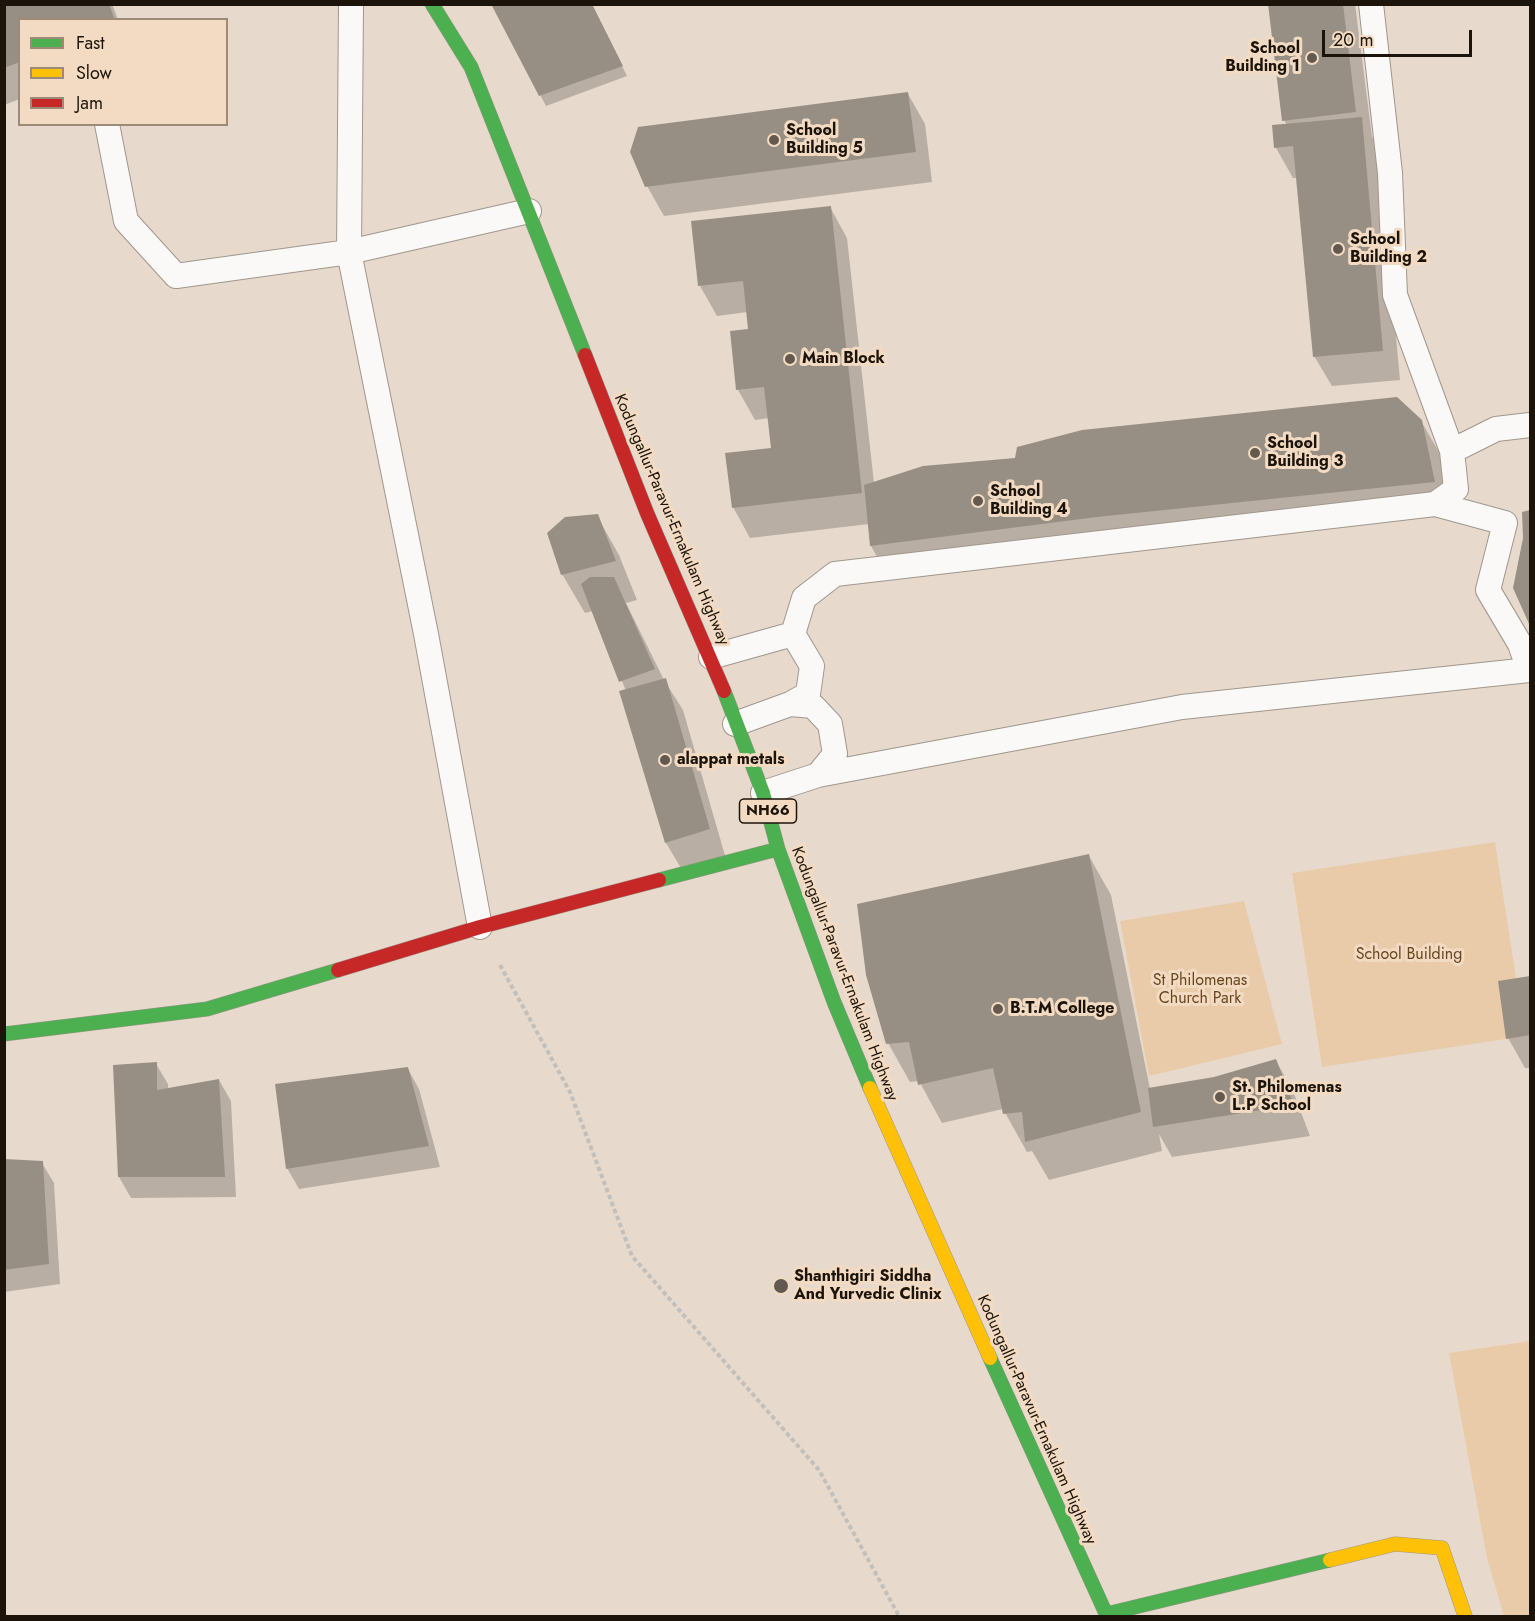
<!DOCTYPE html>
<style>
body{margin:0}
#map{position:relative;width:1535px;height:1621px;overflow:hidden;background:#e7dacd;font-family:Jost,sans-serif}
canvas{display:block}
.frame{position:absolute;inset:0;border:6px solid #1c140b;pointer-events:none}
.legend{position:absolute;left:18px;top:18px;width:210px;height:108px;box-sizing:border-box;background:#f2dbc2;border:2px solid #9c8b79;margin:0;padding:8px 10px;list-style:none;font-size:18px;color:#1c140b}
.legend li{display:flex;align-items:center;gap:12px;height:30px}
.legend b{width:30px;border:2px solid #9c8b79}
.scale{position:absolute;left:1322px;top:30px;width:150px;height:27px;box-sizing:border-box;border:3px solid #1c140b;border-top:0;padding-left:8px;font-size:18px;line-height:21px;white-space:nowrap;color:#1c140b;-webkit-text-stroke:4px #f2dbc2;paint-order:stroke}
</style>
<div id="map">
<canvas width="1535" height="1621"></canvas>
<div class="frame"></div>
<ul class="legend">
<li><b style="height:8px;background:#4caf50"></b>Fast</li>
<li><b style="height:8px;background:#ffc107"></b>Slow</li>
<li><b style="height:8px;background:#c62828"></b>Jam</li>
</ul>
<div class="scale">20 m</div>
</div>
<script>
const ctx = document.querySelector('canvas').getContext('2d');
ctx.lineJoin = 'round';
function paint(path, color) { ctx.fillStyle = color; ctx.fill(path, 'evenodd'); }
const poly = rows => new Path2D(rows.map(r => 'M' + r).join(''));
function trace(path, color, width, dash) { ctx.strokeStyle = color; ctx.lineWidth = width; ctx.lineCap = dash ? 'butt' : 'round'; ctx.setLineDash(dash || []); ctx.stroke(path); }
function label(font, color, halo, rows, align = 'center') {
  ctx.font = font + ' Jost,sans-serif'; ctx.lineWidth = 6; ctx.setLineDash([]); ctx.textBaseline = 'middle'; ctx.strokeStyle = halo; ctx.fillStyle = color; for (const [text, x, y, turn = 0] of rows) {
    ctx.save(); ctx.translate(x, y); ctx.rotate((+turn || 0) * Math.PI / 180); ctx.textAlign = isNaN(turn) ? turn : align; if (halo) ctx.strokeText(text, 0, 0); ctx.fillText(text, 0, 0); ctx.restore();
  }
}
paint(poly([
 [1495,842,1525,1036,1322,1067,1292,873],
 [1244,901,1282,1044,1149,1076,1120,921],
 [1530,1341,1530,1616,1504,1616,1487,1558,1449,1353]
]), '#e9cbaa');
paint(poly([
 [4,4,112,4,118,20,20,20,20,99,4,105],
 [493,4,591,4,627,76,546,106],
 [1269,4,1355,4,1372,137,1379,149,1400,380,1332,386,1314,356,1297,178,1293,178,1276,148,1274,126,1287,125,1284,120],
 [908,94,925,124,932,182,664,216,647,186],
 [830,207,847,238,874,483,1421,421,1439,452,1451,512,888,576,871,546,869,524,750,538,733,507,772,450,769,418,755,420,738,390,750,331,748,312,717,316,700,286],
 [1530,512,1530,622,1515,588,1525,538,1523,513],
 [597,516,619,555,637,600,626,603,664,680,683,710,726,859,684,873,666,843,621,692,626,691,593,611,585,613,562,574],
 [1089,856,1111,895,1150,1089,1215,1078,1276,1061,1293,1091,1310,1136,1172,1157,1159,1134,1162,1151,1049,1180,1032,1151,1027,1152,1003,1109,942,1123,919,1081,910,1082,888,1043],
 [1530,978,1530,1068,1525,1068,1508,1038,1500,982],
 [156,1064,168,1084,168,1090,219,1080,231,1101,236,1197,131,1198,119,1177],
 [408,1069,419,1089,440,1167,299,1189,287,1168],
 [4,1161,42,1163,54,1183,60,1284,4,1292]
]), '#0003');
paint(poly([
 [4,4,109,4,115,20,20,20,20,62,4,68],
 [491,4,592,4,623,66,539,96],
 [1268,4,1343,4,1356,112,1282,121],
 [908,92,916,152,645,187,630,152,638,127],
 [1362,117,1383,351,1313,357,1293,146,1274,148,1272,125],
 [831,206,862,493,732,508,725,453,771,448,764,387,736,390,730,331,748,329,743,281,698,286,691,221],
 [1397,397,1422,420,1435,482,1097,517,870,546,864,485,923,466,1015,458,1017,447,1082,430],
 [1530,510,1530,626,1513,588,1523,538,1522,512],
 [598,514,616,561,561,575,547,533,565,517],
 [590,577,614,577,655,669,619,682,581,584],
 [666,678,710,829,665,843,619,691],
 [1089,854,1141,1112,1025,1142,1022,1112,1003,1114,993,1068,918,1085,909,1042,886,1044,866,975,857,904],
 [1530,976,1530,1035,1506,1039,1498,981],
 [1276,1059,1294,1105,1153,1127,1148,1088,1214,1077],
 [157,1062,157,1090,219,1079,225,1177,118,1177,113,1065],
 [408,1067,429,1146,286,1169,275,1084],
 [4,1159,43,1161,49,1264,4,1270]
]), '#988f84');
const lane = poly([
 [351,4,349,252,426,634,480,927],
 [1371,4,1390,173,1395,295,1452,451],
 [107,124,126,221,176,276,349,252,529,211],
 [1435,504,1456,489,1452,451,1496,429,1530,425],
 [711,657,793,634,804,598,835,574,1435,504,1505,523,1488,590,1520,644,1529,670,1182,707,818,775,835,754,830,724,813,706,790,704,808,694,812,666,793,634],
 [735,724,790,704],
 [763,793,818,775]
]);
const fast = poly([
 [432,4,471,67,585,355],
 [724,691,763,793,778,849,834,1002,870,1088],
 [659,880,778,849],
 [4,1034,207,1009,338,970],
 [990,1358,1107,1616],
 [1106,1614,1330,1560]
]);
const slow = poly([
 [870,1088,990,1358],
 [1330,1560,1395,1544,1442,1548,1465,1616]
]);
const jam = poly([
 [585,355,647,513,724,691],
 [338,970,480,927,659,880]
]);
trace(lane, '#a0968d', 26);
trace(fast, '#a0968d', 15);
trace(slow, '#a0968d', 15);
trace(jam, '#a0968d', 15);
trace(poly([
 [500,965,570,1092,632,1256,819,1470,899,1616]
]), '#c3bfbb', 4, [4.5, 3]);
trace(lane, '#fbf9f8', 24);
trace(fast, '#4caf50', 14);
trace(slow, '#ffc107', 14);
trace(jam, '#c62828', 14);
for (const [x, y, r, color] of [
 [1312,58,6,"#63594f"],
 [774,140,6,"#63594f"],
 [1338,249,6,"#63594f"],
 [790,359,6,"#63594f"],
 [1255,453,6,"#63594f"],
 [978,501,6,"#63594f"],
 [665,760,6,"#63594f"],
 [998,1009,6,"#63594f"],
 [1220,1097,6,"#63594f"],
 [781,1286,8,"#63594f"]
]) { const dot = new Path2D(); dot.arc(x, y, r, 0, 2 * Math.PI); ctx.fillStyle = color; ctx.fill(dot); trace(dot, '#f2dbc2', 2); }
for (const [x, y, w] of [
 [768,811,57]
]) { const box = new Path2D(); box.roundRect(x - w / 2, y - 12, w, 24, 4.5); ctx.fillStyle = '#f2dbc2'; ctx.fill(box); trace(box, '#1c140b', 1.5); }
label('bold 15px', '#1c140b', null, [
 ["NH66",768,811]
]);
label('bold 16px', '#1c140b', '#f2dbc2', [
 ["School",1300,49,"right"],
 ["Building 1",1300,67,"right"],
 ["School",786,131],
 ["Building 5",786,149],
 ["School",1350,240],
 ["Building 2",1350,258],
 ["Main Block",802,359],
 ["School",1267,444],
 ["Building 3",1267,462],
 ["School",990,492],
 ["Building 4",990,510],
 ["alappat metals",677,760],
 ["B.T.M College",1010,1009],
 ["St. Philomenas",1232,1088],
 ["L.P School",1232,1106],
 ["Shanthigiri Siddha",794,1277],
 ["And Yurvedic Clinix",794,1295]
], 'left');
label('16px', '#1c140b', '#f2dbc2', [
 ["Kodungallur-Paravur-Ernakulam Highway",671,520,67],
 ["Kodungallur-Paravur-Ernakulam Highway",844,974,69],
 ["Kodungallur-Paravur-Ernakulam Highway",1036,1420,66]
]);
label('16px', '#68461d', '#f2dbc2', [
 ["School Building",1409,955],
 ["St Philomenas",1200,981],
 ["Church Park",1200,999]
]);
</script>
